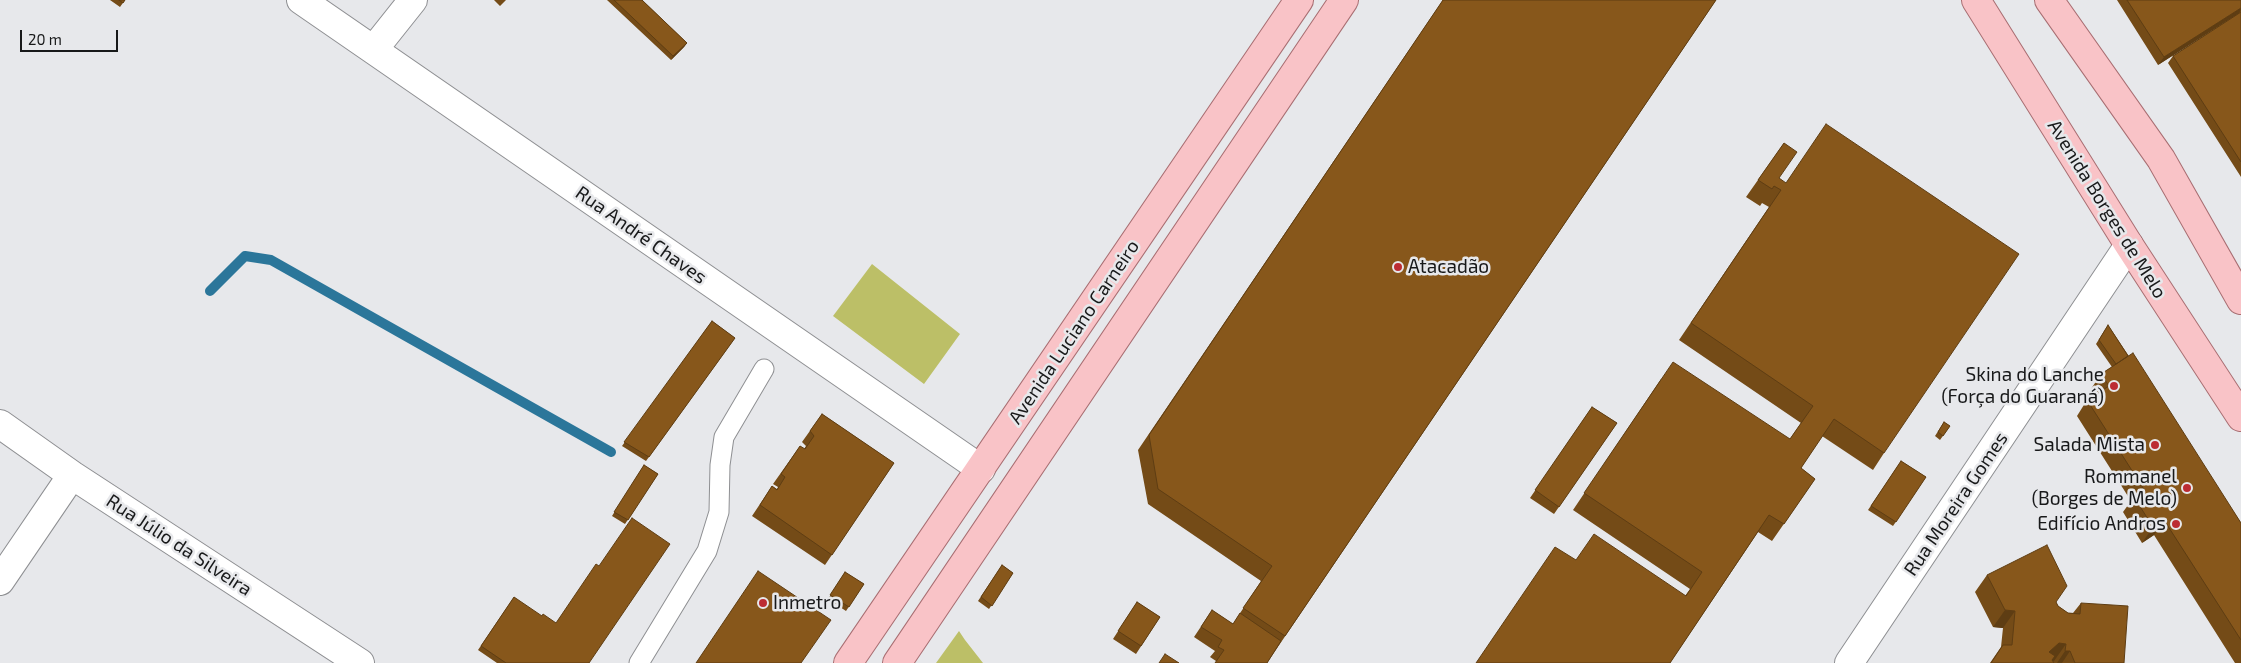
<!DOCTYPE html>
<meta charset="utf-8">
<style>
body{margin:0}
#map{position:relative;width:2241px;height:663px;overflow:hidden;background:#e7e8eb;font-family:"Exo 2",sans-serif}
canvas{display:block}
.scale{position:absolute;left:20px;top:30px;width:98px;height:22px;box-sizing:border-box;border:2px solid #18191a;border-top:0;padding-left:6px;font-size:15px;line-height:18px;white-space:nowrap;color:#18191a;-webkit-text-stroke:4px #e7e8eb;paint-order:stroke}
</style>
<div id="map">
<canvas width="2241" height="663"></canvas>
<div class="scale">20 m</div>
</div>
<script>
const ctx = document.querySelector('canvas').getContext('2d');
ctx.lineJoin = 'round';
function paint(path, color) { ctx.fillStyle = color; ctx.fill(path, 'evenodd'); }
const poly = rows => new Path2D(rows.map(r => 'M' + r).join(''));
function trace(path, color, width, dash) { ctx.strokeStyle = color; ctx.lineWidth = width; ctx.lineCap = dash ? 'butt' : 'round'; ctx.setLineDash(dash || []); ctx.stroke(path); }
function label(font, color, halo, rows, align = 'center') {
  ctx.font = font + ' "Exo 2",sans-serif'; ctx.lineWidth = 5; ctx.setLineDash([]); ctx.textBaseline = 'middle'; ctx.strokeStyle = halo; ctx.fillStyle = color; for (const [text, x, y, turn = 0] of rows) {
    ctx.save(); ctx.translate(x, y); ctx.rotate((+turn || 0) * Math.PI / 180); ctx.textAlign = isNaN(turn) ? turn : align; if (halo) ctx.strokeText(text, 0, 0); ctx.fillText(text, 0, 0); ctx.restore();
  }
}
paint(poly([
 [872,264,960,334,924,384,833,316],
 [959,631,965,640,983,663,936,663]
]), '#bcbf67');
trace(poly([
 [210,291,245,256,271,260,611,452]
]), '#2b769a', 10);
const lane = poly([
 [639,663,707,551,719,512,720,465,724,437,764,369]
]);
const street = poly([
 [301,0,981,469],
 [374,49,413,0],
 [0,424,72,475,360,663],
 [0,581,72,475],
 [1849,663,2129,245]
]);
const primary = poly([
 [1976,0,2129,245,2241,417],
 [2049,0,2161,159,2241,300],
 [848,663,1299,0],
 [897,663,1344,0]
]);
trace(lane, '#8e8f92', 21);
trace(street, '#8e8f92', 30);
trace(primary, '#a86e72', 30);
trace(lane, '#fff', 19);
trace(street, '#fff', 28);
trace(primary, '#f9c3c7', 28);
paint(poly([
 [110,0,125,0,120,7],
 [494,0,506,0,500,6],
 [607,0,642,0,687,43,684,47,671,60],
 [1443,0,1716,0,1267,663,1216,661,1210,657,1215,651,1194,637,1212,610,1233,624,1261,581,1148,504,1138,450],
 [2117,0,2241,0,2241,177,2168,63,2173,56,2239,13,2158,65],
 [1784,143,1779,178,1884,453,1873,470,1822,436,1801,468,1815,479,1772,541,1758,532,1670,663,1576,560,1685,596,1690,589,1573,510,1661,379,1790,439,1801,423,1679,340,1769,207,1762,203,1760,206,1746,197],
 [712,321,735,338,646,461,622,446],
 [2108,325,2241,523,2241,663,2235,663,2154,535,2142,543,2123,512,2131,501,2077,416,2087,400,2095,396,2091,389,2101,374,2112,367,2096,344],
 [1592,407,1617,423,1554,514,1530,498],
 [822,414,894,463,825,565,752,516,772,486,777,489,778,487,773,484,800,446,804,449,806,446,802,442],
 [1944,422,1950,426,1940,440,1935,436],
 [1901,461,1926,477,1893,526,1868,510],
 [644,465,658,474,625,524,612,516],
 [1002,565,1013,573,989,609,978,601],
 [845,572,864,584,846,611,828,599],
 [1987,575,2056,602,2058,606,2068,613,2073,613,2081,603,2124,663,1990,663,2001,647,2003,628,1993,627,1975,592],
 [514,597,589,663,497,663,478,650],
 [1137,602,1160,617,1136,654,1113,639]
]), '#744b17');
paint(poly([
 [2241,8,2241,10,2239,13,2158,65,2164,57],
 [687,43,684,47,671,60,673,56],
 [2164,520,2154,535,2142,543,2153,527],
 [2005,610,2015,611,2003,628,1993,627],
 [2059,643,2066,644,2054,661,2052,661,2049,652],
 [2065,651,2070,651,2062,663,2057,663]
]), '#5e3d13');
const building = poly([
 [119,0,125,0,123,3,119,0],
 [614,0,642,0,687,43,673,56,614,0],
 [1443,0,1716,0,1285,636,1243,608,1272,566,1158,489,1149,435,1443,0],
 [2127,0,2241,0,2241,8,2164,57,2127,0],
 [2241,12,2241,162,2173,56,2241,12],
 [1826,124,2019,254,1884,453,1834,419,1801,468,1815,479,1784,524,1769,515,1670,663,1476,663,1555,547,1576,560,1594,534,1686,596,1702,572,1584,493,1673,362,1790,439,1813,406,1691,323,1781,190,1774,186,1772,189,1758,180,1784,143,1797,152,1779,178,1786,183,1826,124],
 [712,321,735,338,649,457,624,442,712,321],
 [2108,325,2128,356,2116,364,2099,340,2108,325],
 [2133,353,2241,523,2241,640,2164,520,2153,527,2134,497,2145,491,2087,400,2109,386,2101,374,2133,353],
 [1592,407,1617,423,1559,507,1535,490,1592,407],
 [822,414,894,463,832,555,760,505,772,486,777,490,785,477,781,474,800,446,805,449,814,436,810,431,822,414],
 [1944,422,1950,426,1943,436,1938,432,1944,422],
 [1901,461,1926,477,1896,522,1871,506,1901,461],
 [644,465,658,474,628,520,614,512,644,465],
 [632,518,670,544,589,663,506,663,481,646,514,597,542,616,543,614,556,623,596,564,599,566,632,518],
 [2047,545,2067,586,2056,602,2058,606,2068,613,2080,614,2081,603,2128,606,2124,663,2075,663,2070,651,2065,651,2066,644,2059,643,2049,652,2055,656,2052,660,2054,663,1991,663,2003,645,2012,645,2015,611,2005,610,1987,575,2047,545],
 [1002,565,1013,573,992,606,981,597,1002,565],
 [758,571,831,620,801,663,696,663,758,571],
 [845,572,864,584,849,607,830,595,845,572],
 [1137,602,1160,617,1141,646,1118,631,1137,602],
 [1212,610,1233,624,1240,613,1281,641,1267,663,1215,663,1224,650,1218,647,1222,640,1201,627,1212,610],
 [1165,654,1179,663,1159,663,1165,654]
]);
paint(building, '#87571b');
trace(building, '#5e3d13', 1);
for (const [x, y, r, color] of [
 [1398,267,5,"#bc2c33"],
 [2114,386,5,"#bc2c33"],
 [2155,445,5,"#bc2c33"],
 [2187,488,5,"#bc2c33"],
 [2176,524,5,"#bc2c33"],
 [763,603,5,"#bc2c33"]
]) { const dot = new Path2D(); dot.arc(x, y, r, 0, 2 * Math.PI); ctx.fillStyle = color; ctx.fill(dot); trace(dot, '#e7e8eb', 2); }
label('19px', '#18191a', '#e7e8eb', [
 ["Avenida Borges de Melo",2107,209,58],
 ["Rua André Chaves",641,235,35],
 ["Avenida Luciano Carneiro",1074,332,-56],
 ["Rua Moreira Gomes",1956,504,-56],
 ["Rua Júlio da Silveira",179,545,33]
]);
label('19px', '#18191a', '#e7e8eb', [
 ["Atacadão",1408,267,"left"],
 ["Skina do Lanche",2104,375],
 ["(Força do Guaraná)",2104,397],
 ["Salada Mista",2145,445],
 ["Rommanel",2177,477],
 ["(Borges de Melo)",2177,499],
 ["Edifício Andros",2166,524],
 ["Inmetro",773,603,"left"]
], 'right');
</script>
